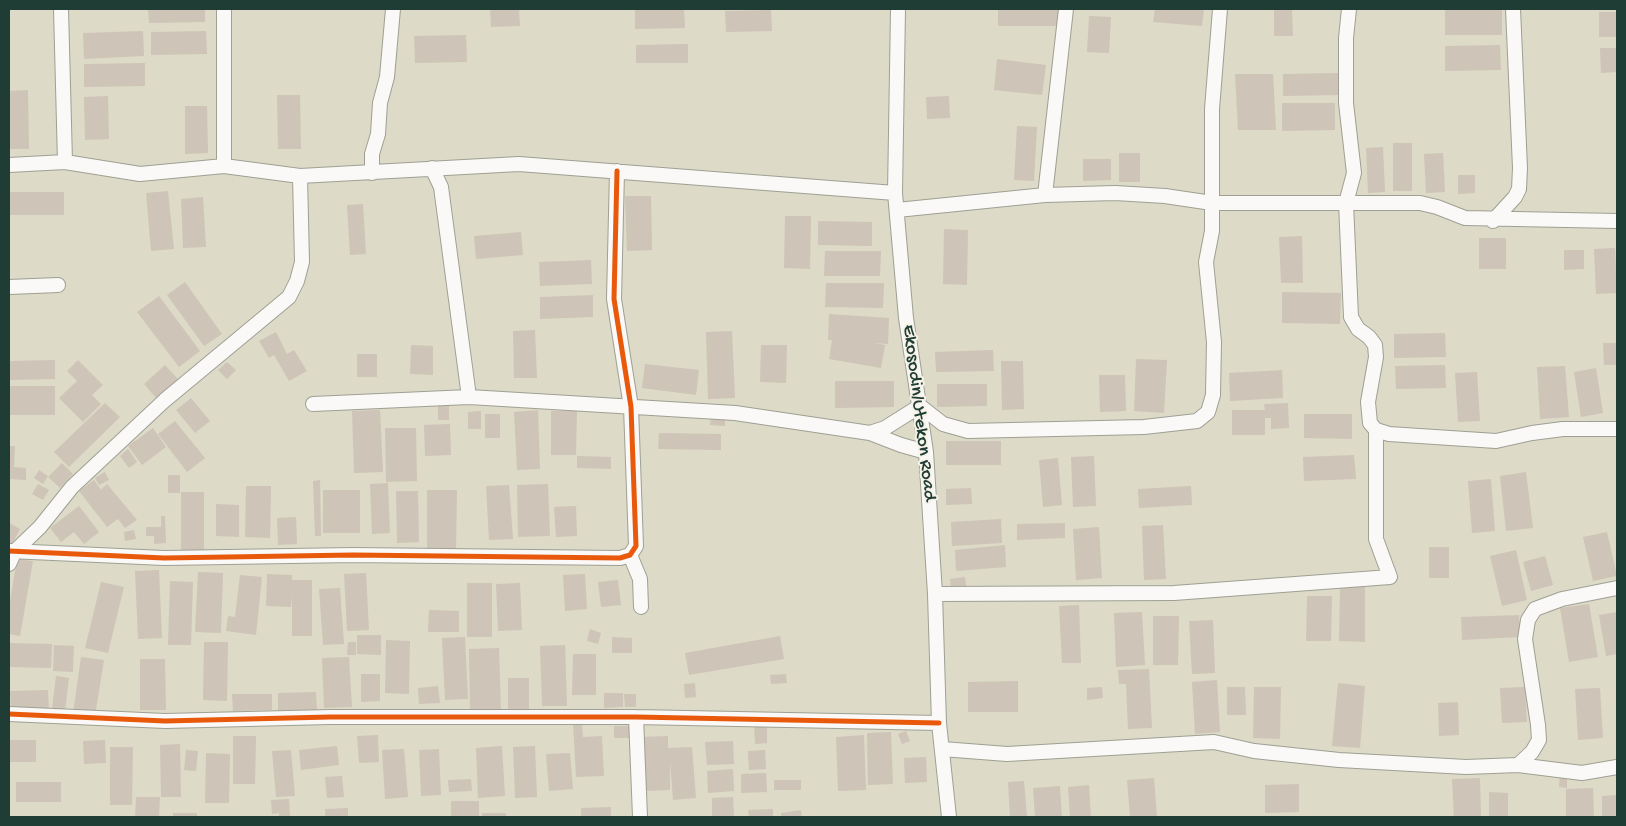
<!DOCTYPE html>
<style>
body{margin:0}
#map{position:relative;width:1626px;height:826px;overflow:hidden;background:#dddac7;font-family:"Gochi Hand",sans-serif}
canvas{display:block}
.frame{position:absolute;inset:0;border:10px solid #1f3d34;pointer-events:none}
</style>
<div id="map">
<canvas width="1626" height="826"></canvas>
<div class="frame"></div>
</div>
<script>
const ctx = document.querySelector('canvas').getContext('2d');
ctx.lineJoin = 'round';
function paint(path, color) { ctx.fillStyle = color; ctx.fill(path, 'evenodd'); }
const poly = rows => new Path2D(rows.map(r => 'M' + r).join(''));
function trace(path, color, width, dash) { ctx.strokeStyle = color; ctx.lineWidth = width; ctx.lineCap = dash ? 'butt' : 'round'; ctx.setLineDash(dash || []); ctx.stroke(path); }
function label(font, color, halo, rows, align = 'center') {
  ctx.font = font + ' "Gochi Hand",sans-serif'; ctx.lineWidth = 4; ctx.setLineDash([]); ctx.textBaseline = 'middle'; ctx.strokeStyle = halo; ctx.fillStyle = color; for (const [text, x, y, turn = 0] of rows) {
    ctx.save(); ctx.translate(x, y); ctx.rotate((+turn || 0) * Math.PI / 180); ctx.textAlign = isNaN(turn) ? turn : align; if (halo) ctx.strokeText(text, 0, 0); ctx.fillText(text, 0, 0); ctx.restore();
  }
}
paint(poly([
 [148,9,205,9,205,22,149,23],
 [490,9,519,9,520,26,491,27],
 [635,9,684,9,685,28,635,29],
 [998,9,1059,9,1059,26,998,26],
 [1155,9,1204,9,1202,26,1153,22],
 [1274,9,1292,9,1293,36,1274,36],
 [771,10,772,31,726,32,725,11],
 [1445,10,1502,10,1502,35,1445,35],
 [1599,12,1617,12,1617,37,1599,37],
 [1089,16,1111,17,1109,53,1087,52],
 [143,31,144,56,84,59,83,33],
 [206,31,207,54,151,55,151,32],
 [466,35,467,62,415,63,414,36],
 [688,44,688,63,636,63,636,45],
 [1500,45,1501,70,1445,71,1445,46],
 [1600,48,1617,48,1617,72,1601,73],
 [997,59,1046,65,1042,95,994,90],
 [145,63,145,86,84,87,84,64],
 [1338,73,1339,95,1283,96,1283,74],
 [1235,74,1273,74,1276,130,1238,130],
 [28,90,29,149,9,149,9,91],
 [277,95,300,95,301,149,278,149],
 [108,96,109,139,85,140,84,97],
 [949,96,950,118,927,119,926,97],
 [1282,103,1335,103,1335,130,1282,131],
 [185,106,207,106,208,153,185,154],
 [1017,126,1037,127,1034,181,1014,180],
 [1393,143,1412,143,1412,191,1393,191],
 [1383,147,1385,192,1368,193,1366,148],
 [1119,153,1140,153,1140,182,1119,182],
 [1443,153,1445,192,1426,193,1424,154],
 [1083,159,1111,159,1111,180,1083,181],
 [1458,175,1475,175,1475,193,1458,194],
 [168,191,174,249,151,251,146,193],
 [9,192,64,192,64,215,9,215],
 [625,196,651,196,652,250,627,251],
 [203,197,206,247,183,248,181,199],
 [363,204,366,254,350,255,347,205],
 [785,216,811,216,810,269,784,268],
 [818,221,872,222,872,246,818,245],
 [944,229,968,230,967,285,943,284],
 [521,232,523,255,476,259,474,236],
 [1302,236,1303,283,1281,283,1279,237],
 [1479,238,1506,238,1506,269,1479,269],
 [1615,248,1617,293,1596,294,1594,249],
 [1564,250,1584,250,1584,269,1564,270],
 [825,251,881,251,880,276,824,276],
 [591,260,592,284,540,286,539,262],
 [185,282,222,334,204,346,167,295],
 [826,283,884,283,883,308,825,307],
 [1282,292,1341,293,1340,324,1282,323],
 [593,295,593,317,540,319,540,297],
 [159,296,200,351,179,367,137,312],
 [829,314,889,318,888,344,874,343,885,345,881,368,829,359,832,340,828,340],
 [535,330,537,378,514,378,513,331],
 [732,331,735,398,708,399,706,332],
 [276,332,287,354,294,350,307,371,289,381,274,355,269,358,259,341],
 [1445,333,1446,357,1394,358,1394,334],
 [1603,343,1617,343,1617,365,1604,365],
 [411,345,433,346,433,375,410,374],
 [761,345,787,345,786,383,760,382],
 [993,350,994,371,936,372,935,352],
 [357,354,377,354,377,377,357,377],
 [1136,359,1167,360,1164,413,1134,411],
 [55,360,55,379,9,380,9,361],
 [78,360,103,385,92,395,101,404,83,422,59,398,77,381,67,371],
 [1001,361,1023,361,1024,409,1002,410],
 [227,362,236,370,227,379,218,370],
 [645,364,699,370,696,395,642,388],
 [165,365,178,379,156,398,144,384],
 [1445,365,1446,388,1396,389,1395,366],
 [1565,366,1569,417,1540,419,1537,367],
 [1596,368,1603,413,1581,417,1574,372],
 [1282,370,1283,398,1230,401,1229,373],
 [1477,372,1480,421,1458,422,1455,373],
 [1099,375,1125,375,1126,411,1100,412],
 [835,381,894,381,894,407,835,408],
 [937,384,987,384,987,406,937,407],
 [9,386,55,386,55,415,9,415],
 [191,398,210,421,195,433,176,410],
 [105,403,120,417,69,467,54,452],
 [1288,403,1289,428,1271,429,1271,418,1265,418,1265,435,1232,435,1232,410,1265,410,1264,404],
 [438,406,449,406,449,420,438,420],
 [380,410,383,472,354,473,352,411],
 [538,410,540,469,517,470,514,412],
 [481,411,481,429,468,429,468,412],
 [551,411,577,411,576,455,551,455],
 [485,414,500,414,500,438,485,438],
 [1304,414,1352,414,1352,439,1304,438],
 [711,417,725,419,725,426,710,425],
 [175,421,205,458,187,472,158,434],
 [450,424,451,455,425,456,424,425],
 [153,428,166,447,142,465,128,446],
 [385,428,416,428,417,481,386,482],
 [659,433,721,434,721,450,658,449],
 [946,441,1001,441,1001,465,946,465],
 [9,446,15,446,14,467,26,468,26,480,9,479],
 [128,449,137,462,129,468,120,456],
 [1354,455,1356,479,1304,481,1303,457],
 [577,456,611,457,611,469,577,468],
 [1094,456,1096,506,1073,507,1071,457],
 [1058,458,1062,505,1043,507,1039,460],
 [62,463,73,474,60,488,48,477],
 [39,470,48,476,43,484,34,478],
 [105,472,109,480,99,485,95,478],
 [1526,472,1533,528,1506,531,1500,476],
 [168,475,180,475,180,493,168,493],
 [1491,479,1495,531,1472,533,1468,481],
 [94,480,101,490,107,484,137,520,125,528,118,519,107,527,79,491],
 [320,480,321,536,315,536,313,481],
 [388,483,390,533,372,534,370,484],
 [38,484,49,490,43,500,32,494],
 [548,484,550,536,518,537,517,485],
 [509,485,513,539,489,540,486,486],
 [246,486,271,486,270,538,245,537],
 [1191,486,1192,505,1139,508,1138,489],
 [971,488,972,504,946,505,946,489],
 [323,490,360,490,360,533,323,533],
 [427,490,457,490,456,549,427,549],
 [396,491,418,491,419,542,397,543],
 [181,492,204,492,204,550,181,550],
 [216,504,239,505,239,537,216,536],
 [79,506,99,532,84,544,74,532,61,542,50,528],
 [576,506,577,536,556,537,554,507],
 [161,516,165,516,166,543,154,544,154,536,146,536,146,527,161,527],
 [296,517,297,544,278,545,277,518],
 [1001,519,1002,543,952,546,951,522],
 [9,523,20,529,9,550],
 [1065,523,1065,538,1017,540,1017,524],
 [1163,525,1166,579,1144,580,1142,526],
 [1099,527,1102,578,1076,580,1073,529],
 [134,530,136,539,125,541,124,532],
 [1607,532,1617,576,1593,581,1583,537],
 [1005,545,1006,567,956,571,955,550],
 [1429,547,1449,547,1449,578,1429,578],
 [1516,550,1527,600,1502,606,1490,556],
 [1545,556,1553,585,1531,591,1523,562],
 [17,559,33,561,20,636,9,634,9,607],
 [159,570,162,638,138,639,135,571],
 [198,572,223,573,221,633,195,632],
 [366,573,369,630,347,631,344,574],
 [267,574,292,575,292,580,312,580,312,636,292,636,292,596,291,607,266,606],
 [585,574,587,609,565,611,563,575],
 [240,575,262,577,256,635,226,631,228,616,235,617],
 [965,577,966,586,951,587,950,579],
 [618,580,621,605,601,607,598,582],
 [170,581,193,582,191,645,168,645],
 [101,582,124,587,108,653,85,648],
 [467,583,492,583,492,637,467,637],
 [520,583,522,630,498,631,496,584],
 [1340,586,1365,586,1365,642,1339,641],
 [340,588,344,644,323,645,319,589],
 [1307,596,1332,596,1331,641,1306,641],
 [1589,604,1598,657,1569,662,1560,608],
 [1079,605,1081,663,1062,663,1059,606],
 [429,610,459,611,459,632,428,632],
 [1142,612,1145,665,1116,667,1114,613],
 [1617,612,1617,654,1606,656,1599,615],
 [1519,615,1520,637,1462,640,1461,617],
 [1153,616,1179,616,1178,665,1153,665],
 [1213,620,1215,673,1192,674,1189,621],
 [590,629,601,633,598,644,587,641],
 [357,635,381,635,381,655,357,654],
 [780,636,784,659,689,675,685,653],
 [465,637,468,699,445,700,442,638],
 [612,637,632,638,632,653,612,653],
 [386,640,410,641,409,694,385,693],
 [204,642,228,642,227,701,203,700],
 [348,642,356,642,356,655,347,655],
 [9,643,52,644,51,668,9,667],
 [54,645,74,646,73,672,53,671],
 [565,645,567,706,542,706,540,646],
 [499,648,501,712,470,713,469,649],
 [573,654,596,654,596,695,572,695],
 [81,657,104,660,95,716,73,713],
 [349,657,352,707,324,708,322,658],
 [140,659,165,659,166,710,140,710],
 [1149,669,1152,728,1128,729,1126,684,1119,684,1118,670],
 [361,674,380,674,380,701,361,702],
 [786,674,787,683,771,684,770,675],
 [56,676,69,678,65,711,52,709],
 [508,678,529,678,529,712,508,712],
 [1217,680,1220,732,1195,734,1192,682],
 [1018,681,1018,712,968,712,968,682],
 [695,683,696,697,685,698,684,684],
 [1338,683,1365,686,1360,748,1332,746],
 [438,686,440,703,419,704,418,688],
 [1102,687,1103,698,1087,700,1087,688],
 [1227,687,1245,687,1246,715,1227,715],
 [1254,687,1281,687,1280,739,1253,738],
 [1525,687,1527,722,1502,723,1500,688],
 [1600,688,1603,738,1578,740,1575,689],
 [48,690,49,711,11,712,10,691],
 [316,692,317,711,278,712,278,693],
 [604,693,623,693,623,707,604,708],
 [232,694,272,694,272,710,233,711],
 [624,694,636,694,636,707,625,707],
 [1458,702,1459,735,1439,736,1438,703],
 [573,723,582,723,583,737,602,736,604,776,576,777],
 [767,723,767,743,755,744,754,724],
 [614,726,631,726,632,738,614,738],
 [906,731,910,741,902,744,898,734],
 [891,732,893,784,868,785,867,733],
 [378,735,379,762,359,763,357,736],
 [864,735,866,790,838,791,836,737],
 [233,736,256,736,255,784,233,784],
 [668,736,668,748,692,747,696,798,673,800,670,761,670,790,644,791,641,737],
 [9,740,36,740,36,762,9,762],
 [105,740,106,763,84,764,83,741],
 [733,741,734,764,707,765,705,742],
 [180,744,181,797,161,797,160,745],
 [337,746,339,765,301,770,299,750],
 [502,746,505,796,478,798,476,748],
 [535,746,537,797,515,798,513,747],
 [110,747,133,747,132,805,110,805],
 [404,749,408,797,385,799,382,750],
 [439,749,441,795,421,796,419,750],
 [186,750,198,751,196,771,184,770],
 [291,750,295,796,276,797,272,751],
 [765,750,766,769,749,770,748,751],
 [206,753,230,754,229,803,205,803],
 [570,753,573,789,549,791,546,754],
 [926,757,927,782,905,783,904,758],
 [733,769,734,791,708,793,707,771],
 [1560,772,1567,772,1567,788,1559,787],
 [766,773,767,792,741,793,741,774],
 [342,776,344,797,327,798,325,777],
 [1154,778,1157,817,1130,817,1127,780],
 [1480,778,1481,817,1454,817,1452,779],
 [471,779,472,791,449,792,448,780],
 [774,780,801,780,801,790,774,790],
 [1024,781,1027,817,1010,817,1008,782],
 [16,782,61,782,61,802,16,802],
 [1299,784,1299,812,1265,813,1265,785],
 [1089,785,1091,817,1070,817,1068,787],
 [1060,786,1062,817,1035,817,1033,788],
 [1593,788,1594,817,1566,817,1566,789],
 [1489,792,1508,793,1508,817,1489,817],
 [1617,795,1617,817,1602,817,1602,796],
 [136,797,160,797,159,817,135,817],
 [733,797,734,817,712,817,712,798],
 [289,799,290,817,279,817,279,813,272,814,271,800],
 [451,801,479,801,479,817,451,817],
 [611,807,611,817,581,817,581,808],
 [348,808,348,817,325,817,325,809],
 [773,809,773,817,749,817,748,810],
 [801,810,802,817,781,817,781,813],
 [173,813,197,813,197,817,173,817],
 [482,813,506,813,506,817,482,817]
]), '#cec4b7');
const street = poly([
 [61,9,65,162],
 [224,9,224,166],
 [898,9,895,193,906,318,926,452,935,594,939,723,949,817],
 [1349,9,1346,38,1346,103,1354,173,1346,203,1351,317,1358,329,1369,337,1375,345,1376,357,1368,402,1370,423,1376,430,1389,434,1496,441,1532,433,1563,429,1617,429],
 [9,165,65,162,140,174,224,166,300,176,519,164,895,193],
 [432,168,441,187,469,397],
 [372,173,372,154,378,134,380,103,387,77,393,9],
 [1045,195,1066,9],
 [897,210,1045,195,1115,193,1165,196,1212,203,1420,203,1437,207,1465,218,1617,221],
 [1493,221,1515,197,1519,189,1520,168,1513,9],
 [9,287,58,285],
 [313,404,469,397,735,413,870,433,901,445,926,452],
 [870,433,885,428,920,406,943,424,968,431,1144,427,1197,421,1208,412,1213,395,1214,342,1206,262,1212,231,1212,109,1220,9],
 [9,551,164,558,353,555,620,558,630,555,636,546,631,407,614,299,617,171],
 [630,555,640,579,641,607],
 [9,564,15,551,40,527,72,487,165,400,289,297,297,281,302,262,300,176],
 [935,594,1174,593,1390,577,1376,539,1376,430],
 [9,714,165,721,330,717,636,717,939,723],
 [636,717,640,817],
 [942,749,1007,754,1214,742,1254,751,1339,760,1466,767,1518,765,1582,773,1617,767],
 [1518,765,1532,752,1539,740,1538,725,1525,639,1528,620,1535,609,1562,599,1617,588]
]);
trace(street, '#9ea094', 16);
trace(street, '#faf9f7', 14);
trace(poly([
 [9,551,164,558,353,555,620,558,630,555,636,546,631,407,614,299,617,171],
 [9,714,165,721,330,717,636,717,939,723]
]), '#e8590c', 5);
label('19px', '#1f3d34', '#f7f3e8', [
 ["Ekosodin/Utekon Road",918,413,83]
]);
</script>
